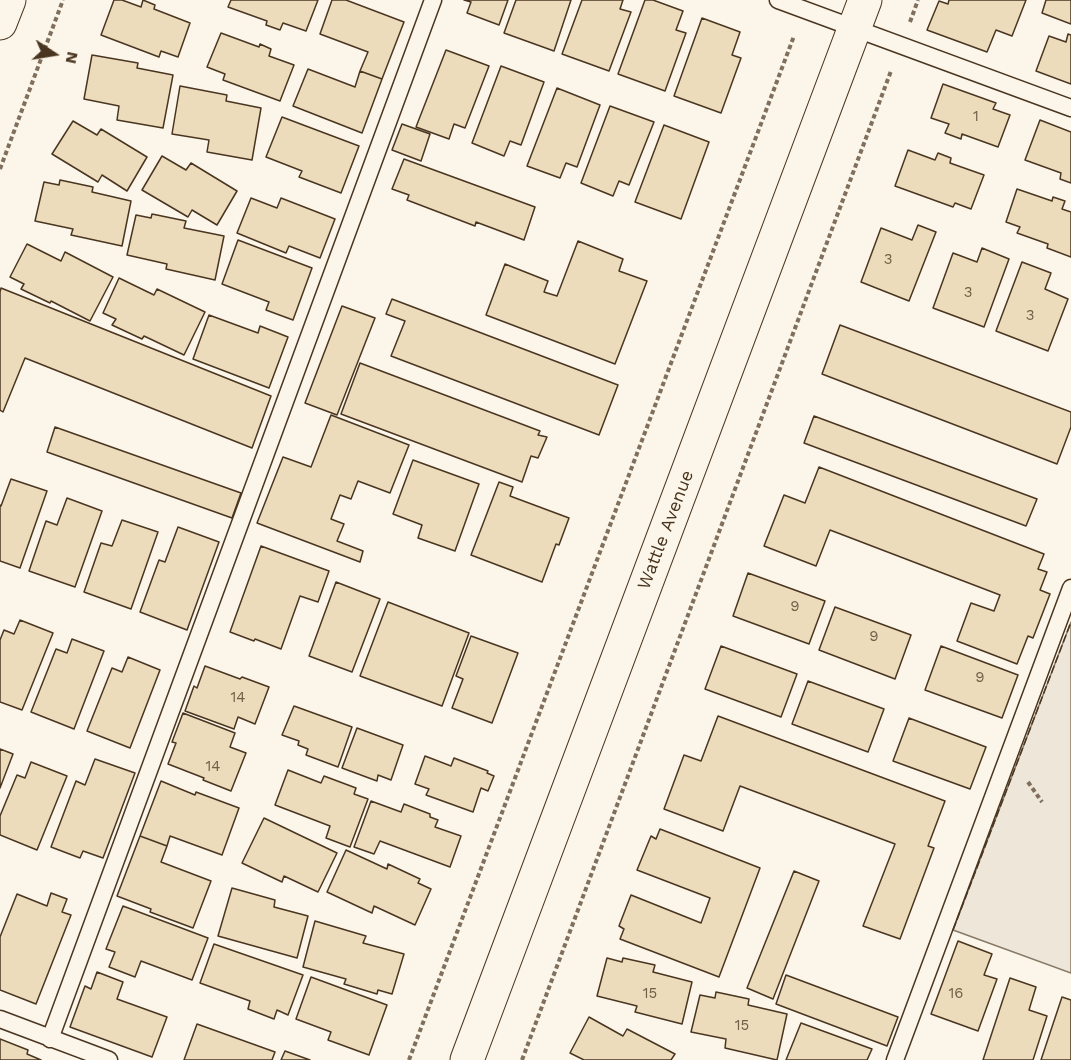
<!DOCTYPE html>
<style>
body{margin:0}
#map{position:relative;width:1071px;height:1060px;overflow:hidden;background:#fbf6e9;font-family:"Work Sans",sans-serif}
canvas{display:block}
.north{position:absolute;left:24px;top:24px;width:60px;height:60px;-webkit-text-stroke:4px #fbf6e9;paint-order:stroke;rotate:102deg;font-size:16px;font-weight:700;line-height:24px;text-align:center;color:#4a3520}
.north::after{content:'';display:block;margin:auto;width:21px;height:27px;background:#4a3520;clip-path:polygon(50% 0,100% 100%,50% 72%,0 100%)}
</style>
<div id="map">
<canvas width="1071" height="1060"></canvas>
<div class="north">N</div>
</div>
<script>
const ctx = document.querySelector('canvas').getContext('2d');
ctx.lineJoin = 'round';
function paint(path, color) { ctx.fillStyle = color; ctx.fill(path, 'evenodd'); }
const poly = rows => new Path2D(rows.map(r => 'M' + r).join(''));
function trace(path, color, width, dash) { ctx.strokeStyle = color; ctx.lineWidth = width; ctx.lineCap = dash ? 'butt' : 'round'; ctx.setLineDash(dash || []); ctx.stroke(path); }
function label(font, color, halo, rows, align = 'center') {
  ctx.font = font + ' "Work Sans",sans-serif'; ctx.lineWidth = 4.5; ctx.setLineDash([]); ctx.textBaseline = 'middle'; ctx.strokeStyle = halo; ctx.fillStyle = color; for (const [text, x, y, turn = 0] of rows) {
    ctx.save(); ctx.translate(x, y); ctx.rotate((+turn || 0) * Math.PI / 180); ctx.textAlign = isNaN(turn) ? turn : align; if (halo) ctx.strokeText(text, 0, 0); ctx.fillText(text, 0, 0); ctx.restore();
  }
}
const green = poly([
 [1071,622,1071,973,953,930,1071,622]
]);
paint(green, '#ede6d9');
trace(green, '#887966', 1.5);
const building = poly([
 [114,0,122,0,141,7,143,0,155,5,154,9,190,23,178,57,161,51,159,57,101,35,114,0],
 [231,0,318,0,306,31,283,23,280,30,266,25,267,21,228,7,231,0],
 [332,0,346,0,404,22,382,79,360,71,368,52,320,34,332,0],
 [464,0,508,0,499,25,467,13,471,2,464,0],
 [516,0,571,0,554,51,504,33,516,0],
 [582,0,623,0,620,9,631,12,609,71,562,54,582,0],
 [645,0,653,0,683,11,676,30,686,33,665,91,618,74,645,0],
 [949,0,1026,0,1012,36,996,30,987,52,927,30,939,1,948,4,949,0],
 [1046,0,1071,0,1071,24,1042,13,1046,0],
 [702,18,740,32,732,55,741,58,721,113,674,96,702,18],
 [221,33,259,47,260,44,271,49,269,56,294,65,280,101,223,80,225,74,207,67,221,33],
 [1068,34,1071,35,1071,84,1036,71,1049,36,1066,42,1068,34],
 [446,50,489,66,465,128,454,124,449,139,416,127,446,50],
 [92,55,138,63,137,68,173,75,163,128,117,120,119,106,84,99,92,55],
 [501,66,544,82,521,145,510,141,504,156,472,143,501,66],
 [308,69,355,87,360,71,382,79,362,133,293,106,308,69],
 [943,84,996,103,993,109,1010,115,998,147,962,134,961,139,945,133,949,124,931,118,943,84],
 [180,86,227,95,226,101,261,108,252,160,207,152,209,140,172,134,180,86],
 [557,88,600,105,577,167,566,163,560,178,527,166,557,88],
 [610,106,654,122,629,185,619,181,613,196,581,183,610,106],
 [282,117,359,146,341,193,299,177,302,171,266,157,282,117],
 [1040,120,1071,132,1071,183,1060,179,1061,173,1025,160,1040,120],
 [73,121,97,135,101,129,147,157,127,191,102,175,98,182,52,154,73,121],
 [402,124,430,134,421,161,392,150,402,124],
 [664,125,709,142,681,219,635,202,664,125],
 [908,150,935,160,938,153,951,158,950,163,984,175,971,209,955,203,953,207,895,186,908,150],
 [162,156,186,170,191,163,237,191,217,225,192,210,188,217,142,190,162,156],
 [404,159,535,207,524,240,476,222,475,226,407,200,409,195,392,189,404,159],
 [60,180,93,187,92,192,131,201,122,246,71,235,73,229,35,221,44,182,59,185,60,180],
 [1017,189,1052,201,1053,197,1065,201,1062,209,1071,212,1071,257,1047,248,1048,244,1017,233,1020,227,1006,222,1017,189],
 [251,198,277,208,281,198,335,219,320,258,289,246,286,253,237,233,251,198],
 [152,214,186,221,184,228,224,236,215,280,166,269,167,264,127,255,136,215,151,218,152,214],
 [918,225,936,232,909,301,861,282,881,228,912,240,918,225],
 [238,240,312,268,293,320,266,310,269,302,222,284,238,240],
 [578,241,623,259,619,271,647,281,615,364,486,315,505,264,548,281,544,292,557,296,578,241],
 [27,244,61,261,65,252,113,277,90,321,51,301,50,303,21,289,24,284,10,277,27,244],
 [982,248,1009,259,984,327,933,308,953,253,977,262,982,248],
 [1022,262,1051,273,1045,289,1068,299,1048,351,996,331,1022,262],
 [119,278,154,295,157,289,205,312,184,355,144,336,142,339,112,325,116,319,103,313,119,278],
 [1,288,271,396,252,448,25,358,3,412,0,410,0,292,1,288],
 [392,299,618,385,599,435,391,356,405,321,386,314,392,299],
 [342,306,375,318,337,415,305,403,342,306],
 [209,315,258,333,260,326,288,337,269,388,193,359,209,315],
 [840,325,1071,412,1071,427,1057,464,822,374,840,325],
 [360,363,540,431,538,435,547,437,538,458,531,456,522,482,341,414,360,363],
 [331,415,409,445,390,493,358,481,351,499,340,495,331,519,344,524,337,541,363,551,360,562,257,523,283,457,311,467,331,415],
 [814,416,1037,499,1026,526,804,443,814,416],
 [55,427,241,493,232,518,47,452,55,427],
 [413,460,479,484,455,551,418,538,422,525,393,514,413,460],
 [819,467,1044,554,1038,569,1047,572,1040,590,1050,594,1033,638,1028,636,1017,664,957,641,971,603,994,611,1000,595,830,530,816,566,764,546,784,495,805,503,819,467],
 [11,479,47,491,20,568,0,561,0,505,1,506,11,479],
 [499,482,513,487,510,496,569,518,559,545,556,544,542,582,471,555,499,482],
 [67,498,102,511,75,587,29,571,46,521,57,525,67,498],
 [122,520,158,532,131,609,84,592,101,543,112,546,122,520],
 [178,527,219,542,187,630,140,612,159,560,165,562,178,527],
 [261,546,329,571,318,602,300,596,281,649,255,639,254,641,230,632,261,546],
 [748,573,825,601,809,644,733,616,748,573],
 [336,582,380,599,352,672,309,656,336,582],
 [388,602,469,633,442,706,360,676,388,602],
 [835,607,911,635,895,679,819,650,835,607],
 [20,620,53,633,22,710,0,702,0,640,4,630,14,634,20,620],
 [471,636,518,653,492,723,452,708,463,679,456,676,471,636],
 [72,639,104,651,74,729,31,712,56,649,67,653,72,639],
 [721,646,797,674,781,717,705,689,721,646],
 [941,646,1018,675,1002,718,925,690,941,646],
 [128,657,160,670,130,748,87,731,112,668,122,672,128,657],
 [205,666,240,679,242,677,269,687,255,724,238,717,234,729,185,711,194,686,197,688,205,666],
 [808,681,884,709,868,752,792,724,808,681],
 [294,706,352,727,338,767,306,755,308,749,298,745,299,741,282,735,294,706],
 [183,713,235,733,230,747,246,753,231,791,203,780,204,778,168,764,176,743,172,742,183,713],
 [718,716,945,801,928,846,934,848,900,939,863,926,895,844,740,786,723,831,664,809,684,755,701,761,718,716],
 [909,718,986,747,970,789,893,761,909,718],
 [357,728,403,745,391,780,378,775,377,781,342,768,357,728],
 [0,749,13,754,0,788,0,749],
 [425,756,451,766,454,758,488,771,487,773,494,776,488,791,481,788,473,812,426,795,429,789,415,784,425,756],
 [95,759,135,773,103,858,83,851,80,858,51,847,76,781,85,785,95,759],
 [31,762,67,776,37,850,0,835,0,816,17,775,25,778,31,762],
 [288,770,321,783,324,776,356,788,354,794,368,799,350,847,326,838,330,826,275,805,288,770],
 [161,781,195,795,196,792,239,808,222,855,170,836,167,846,140,836,161,781],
 [371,801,401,812,404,804,430,814,430,817,438,820,435,827,461,836,450,867,380,841,374,854,354,847,371,801],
 [264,818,337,853,318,892,284,876,282,882,242,863,264,818],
 [660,829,760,868,719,977,620,939,624,929,619,926,631,895,701,923,710,898,637,870,651,836,656,839,660,829],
 [140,836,167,846,161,862,211,881,193,928,150,912,151,909,117,896,140,836],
 [346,850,387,869,388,864,420,879,418,883,431,889,415,925,374,906,372,913,327,892,346,850],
 [794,871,819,881,773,999,747,988,794,871],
 [232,888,275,900,274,907,308,916,297,958,218,936,232,888],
 [51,893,67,899,62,912,71,915,36,1004,0,990,0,937,17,894,47,906,51,893],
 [123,906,208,938,192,980,141,961,135,977,109,967,115,952,106,949,123,906],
 [315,921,366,936,363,943,404,954,392,994,378,990,377,994,344,984,346,979,303,967,315,921],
 [958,941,992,954,984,975,997,979,978,1031,931,1014,958,941],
 [214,944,303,975,288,1015,277,1010,274,1019,248,1009,250,1001,200,983,214,944],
 [607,958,622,962,623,958,655,965,653,972,692,982,682,1024,635,1012,637,1006,597,996,607,958],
 [97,972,123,982,117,999,167,1017,152,1057,70,1027,85,986,91,989,97,972],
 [786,975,898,1017,887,1046,776,1004,786,975],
 [311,977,387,1005,369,1055,328,1040,331,1032,296,1019,311,977],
 [1010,978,1036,987,1029,1010,1047,1016,1033,1060,983,1060,1010,978],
 [716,992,749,999,748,1005,787,1014,777,1060,725,1048,726,1039,691,1032,700,995,715,998,716,992],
 [1062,997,1071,1000,1071,1060,1041,1060,1062,997],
 [589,1017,623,1036,627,1029,675,1054,671,1060,584,1060,570,1053,589,1017],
 [801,1023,872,1049,867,1060,786,1060,801,1023],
 [197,1024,275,1052,272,1060,184,1060,197,1024],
 [0,1039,28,1050,27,1054,41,1060,0,1060,0,1039],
 [285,1051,310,1060,281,1060,285,1051]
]);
paint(building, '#ecdcbc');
trace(building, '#4a3520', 1.5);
const lane = poly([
 [778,0,1071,108],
 [0,1019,109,1060],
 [50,1039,433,0],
 [895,1060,1071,588]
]);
const street = poly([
 [0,23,9,0],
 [467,1060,865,0]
]);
trace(lane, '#4a3520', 19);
trace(street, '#4a3520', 35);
trace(poly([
 [910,22,918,0],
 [0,169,63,0],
 [1028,782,1042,802],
 [409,1060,794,36],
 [522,1060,891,71]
]), '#7f6f5c', 4, [4.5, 3]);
trace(lane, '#fbf6e9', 16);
trace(street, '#fbf6e9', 33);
trace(poly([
 [953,930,1071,622]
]), '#4a3520', 1.5, [8, 3]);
label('15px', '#725f47', null, [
 ["1",976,117],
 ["3",888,260],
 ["3",968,293],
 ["3",1030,316],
 ["9",795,607],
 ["9",874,637],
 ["9",980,678],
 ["14",238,698],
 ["14",213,767],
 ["15",650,994],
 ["16",956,994],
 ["15",742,1026]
]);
label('18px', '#4a3520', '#fbf6e9', [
 ["Wattle Avenue",666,530,-69]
]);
</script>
